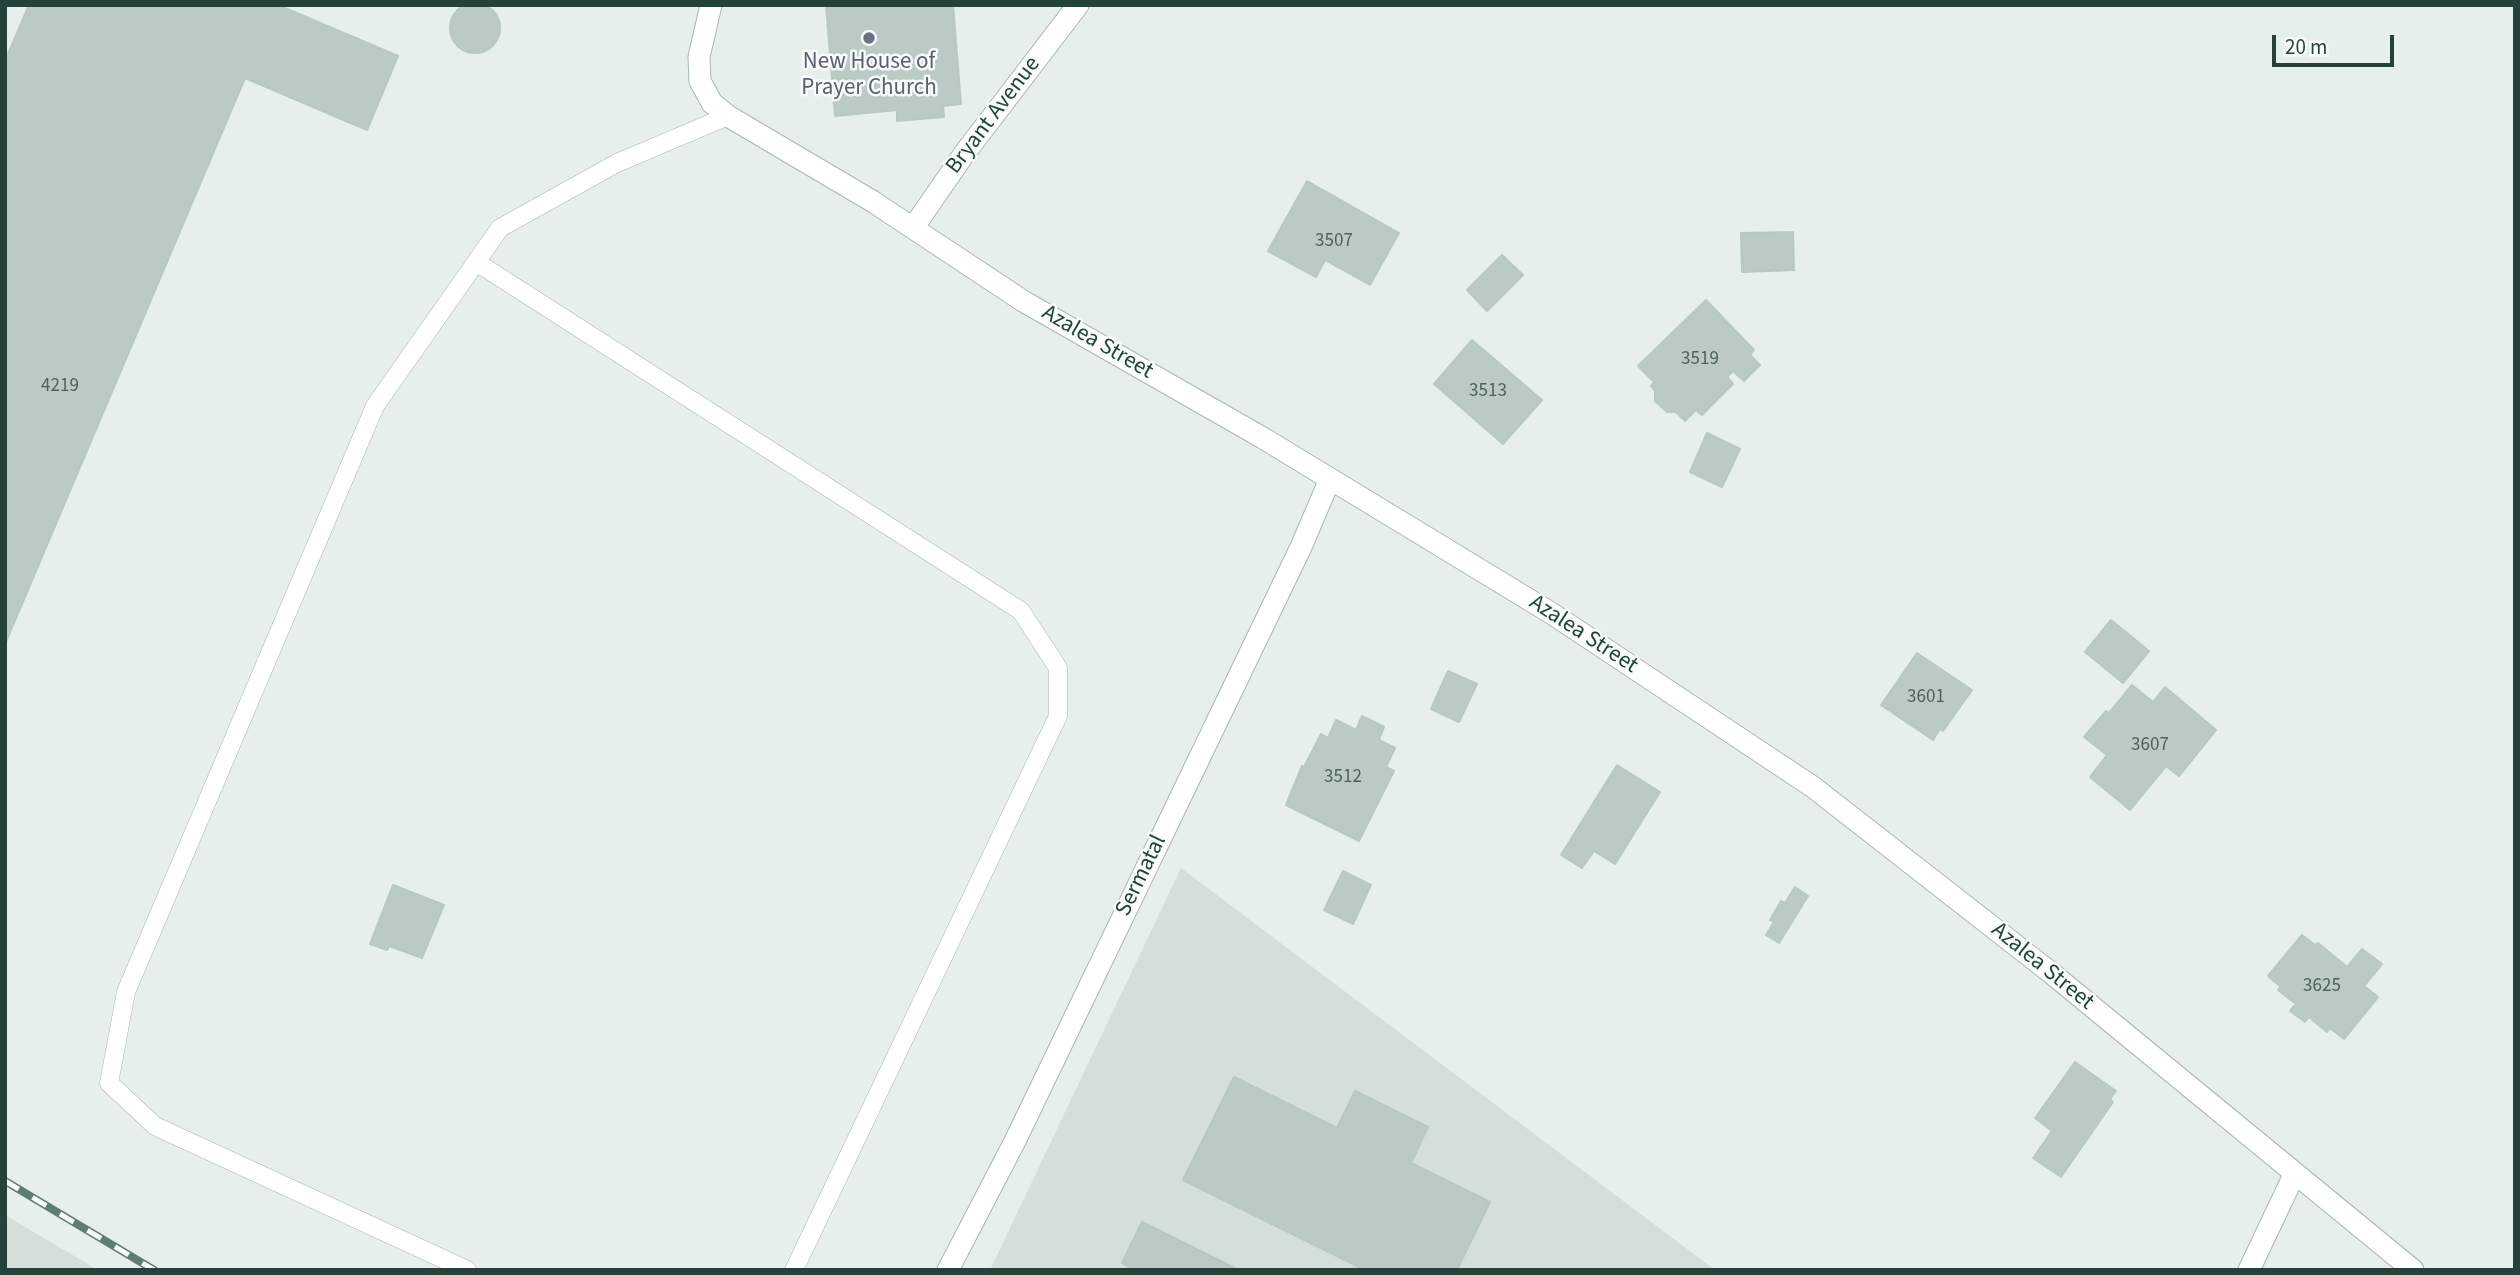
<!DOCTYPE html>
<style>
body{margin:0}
#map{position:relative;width:2520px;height:1275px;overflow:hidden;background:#e6efeb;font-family:"Source Sans 3",sans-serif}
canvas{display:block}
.frame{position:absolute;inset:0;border:7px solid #24423a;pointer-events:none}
.scale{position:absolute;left:2272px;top:35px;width:122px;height:32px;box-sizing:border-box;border:4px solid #24423a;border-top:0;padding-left:9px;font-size:21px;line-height:24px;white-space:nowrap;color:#24423a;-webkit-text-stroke:5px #f7fbf9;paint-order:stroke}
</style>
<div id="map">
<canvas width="2520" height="1275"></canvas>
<div class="frame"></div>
<div class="scale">20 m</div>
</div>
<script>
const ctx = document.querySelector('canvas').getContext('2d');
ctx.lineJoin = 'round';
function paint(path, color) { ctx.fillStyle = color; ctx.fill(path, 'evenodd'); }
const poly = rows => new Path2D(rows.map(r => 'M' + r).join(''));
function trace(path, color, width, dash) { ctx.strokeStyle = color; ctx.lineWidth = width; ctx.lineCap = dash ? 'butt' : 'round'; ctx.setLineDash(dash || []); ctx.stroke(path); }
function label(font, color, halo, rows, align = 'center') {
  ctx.font = font + ' "Source Sans 3",sans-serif'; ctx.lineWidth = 5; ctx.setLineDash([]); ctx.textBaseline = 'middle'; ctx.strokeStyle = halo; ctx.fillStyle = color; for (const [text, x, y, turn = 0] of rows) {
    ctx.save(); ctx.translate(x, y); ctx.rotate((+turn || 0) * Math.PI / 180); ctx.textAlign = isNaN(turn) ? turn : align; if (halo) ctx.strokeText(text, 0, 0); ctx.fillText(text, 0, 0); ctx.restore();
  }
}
paint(poly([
 [1181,868,1715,1270,990,1270],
 [5,1215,98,1270,5,1270]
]), '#d4dfda');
const building = poly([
 '450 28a25 25 0 1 1 50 0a25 25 0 1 1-50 0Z',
 [29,5,278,5,398,56,367,130,245,78,5,644,5,61,29,5],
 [826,5,953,5,961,104,943,106,944,117,897,121,897,110,835,116,826,5],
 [1307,181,1399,233,1370,285,1325,260,1316,277,1268,251,1307,181],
 [1793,232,1794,270,1742,272,1741,233,1793,232],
 [1502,255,1523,275,1487,311,1467,290,1502,255],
 [1706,300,1754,350,1750,355,1760,365,1744,381,1733,371,1727,377,1733,384,1702,415,1696,410,1685,421,1676,412,1667,412,1655,401,1655,391,1651,386,1654,382,1638,366,1706,300],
 [1472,340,1542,400,1503,444,1434,384,1472,340],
 [1707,433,1740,449,1722,487,1690,472,1707,433],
 [2111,620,2149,651,2123,683,2085,652,2111,620],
 [1917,653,1972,690,1943,731,1940,729,1933,740,1881,705,1917,653],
 [1448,671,1477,684,1459,722,1431,709,1448,671],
 [2132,685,2153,702,2165,687,2216,730,2179,776,2166,766,2130,810,2090,777,2107,755,2084,737,2106,711,2109,713,2132,685],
 [1362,716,1384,727,1379,740,1395,748,1386,767,1394,771,1359,841,1286,805,1302,766,1304,767,1321,734,1328,738,1336,720,1356,730,1362,716],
 [1617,765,1660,792,1615,864,1594,851,1582,868,1561,855,1617,765],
 [1343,871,1371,885,1353,924,1324,910,1343,871],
 [393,885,444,905,422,958,389,946,387,950,370,944,393,885],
 [1795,887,1808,896,1779,943,1766,935,1774,922,1770,920,1781,901,1785,903,1795,887],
 [2302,935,2315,945,2318,943,2347,967,2362,949,2382,964,2364,986,2378,997,2344,1039,2330,1028,2327,1032,2309,1017,2305,1022,2290,1011,2296,1004,2278,990,2281,987,2268,976,2302,935],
 [2075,1062,2116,1091,2110,1099,2113,1102,2061,1177,2033,1158,2052,1131,2035,1118,2075,1062],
 [1234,1077,1337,1128,1355,1091,1428,1127,1411,1163,1490,1202,1457,1270,1365,1270,1183,1180,1234,1077],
 [1142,1222,1239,1270,1136,1270,1122,1263,1142,1222]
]);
paint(building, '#bbcac4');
trace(building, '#b8c9c2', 2);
const service = poly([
 [476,262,1021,611,1058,668,1058,716,794,1270],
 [467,1270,155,1126,109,1083,126,992,375,406,500,228,617,163,728,116]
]);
const minor = poly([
 [711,5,699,57,700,81,712,103,728,116,872,201,1023,301,1263,438,1551,613,1813,787,2050,972,2413,1270],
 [913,228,964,154,1078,5],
 [948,1270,1015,1141,1301,547,1330,479],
 [2249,1270,2295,1173]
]);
trace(service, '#a8b8b2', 19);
trace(minor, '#a8b8b2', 23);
trace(service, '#fff', 18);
trace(minor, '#fff', 21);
const rail = poly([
 [5,1181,154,1270]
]);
trace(rail, '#5f7d75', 8);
trace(rail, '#f7fbf9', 5, [16]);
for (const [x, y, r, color] of [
 [869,38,7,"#6b7280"]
]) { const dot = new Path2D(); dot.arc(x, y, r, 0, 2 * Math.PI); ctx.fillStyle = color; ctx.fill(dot); trace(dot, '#f7fbf9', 2.5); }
label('19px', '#4a645c', null, [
 ["3507",1334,242],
 ["3519",1700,360],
 ["4219",60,387],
 ["3513",1488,392],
 ["3601",1926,698],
 ["3607",2150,746],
 ["3512",1343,778],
 ["3625",2322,987]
]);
label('23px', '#5b616d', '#f7fbf9', [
 ["New House of",869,63],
 ["Prayer Church",869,89]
]);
label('23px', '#24423a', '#f7fbf9', [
 ["Bryant Avenue",994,116,-53],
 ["Azalea Street",1097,343,30],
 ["Azalea Street",1583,635,33],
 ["Sermatal",1142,876,-64],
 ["Azalea Street",2042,967,39]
]);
</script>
